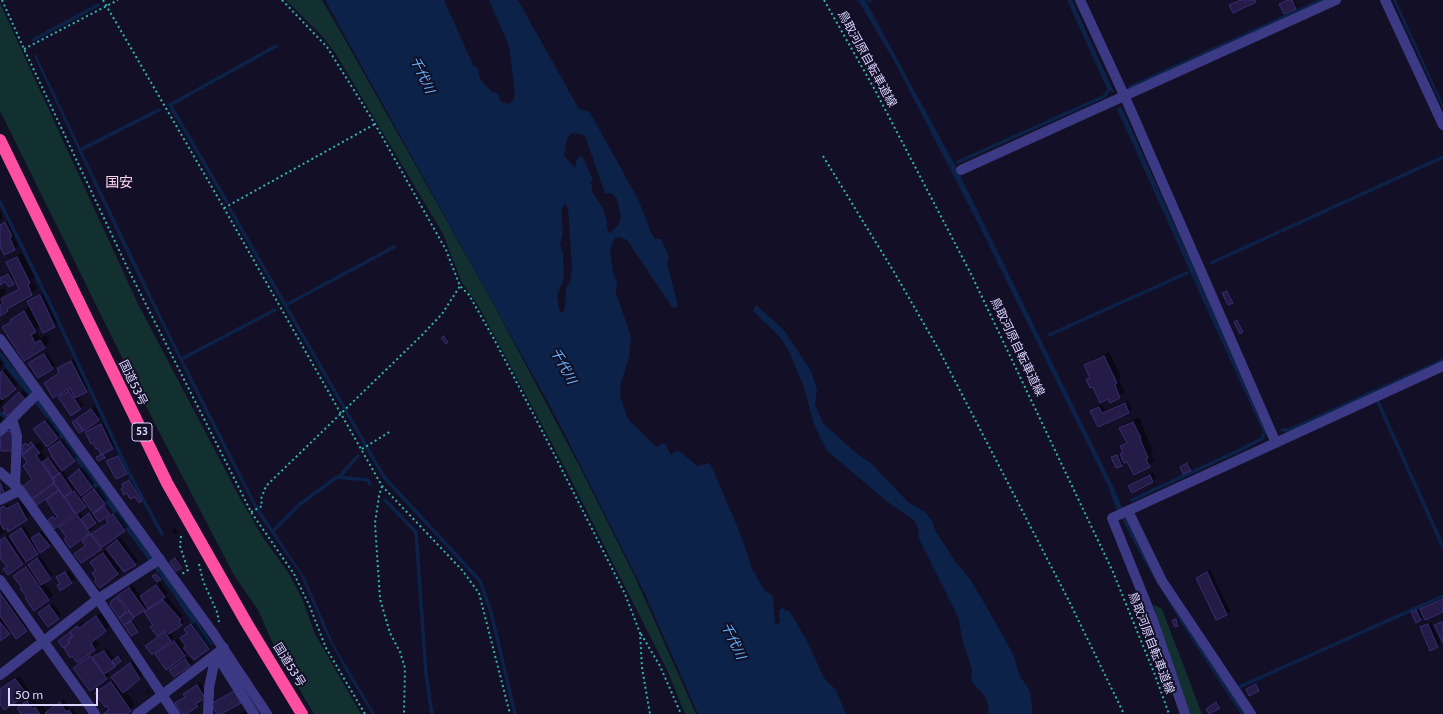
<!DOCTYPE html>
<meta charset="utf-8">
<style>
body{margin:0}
#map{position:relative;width:1443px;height:714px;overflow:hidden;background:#130f26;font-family:Cabin,sans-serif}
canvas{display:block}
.scale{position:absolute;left:8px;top:688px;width:90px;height:18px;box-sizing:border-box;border:2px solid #d9d4ff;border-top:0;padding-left:5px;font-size:12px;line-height:14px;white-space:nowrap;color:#d9d4ff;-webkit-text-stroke:3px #130f26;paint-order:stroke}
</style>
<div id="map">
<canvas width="1443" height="714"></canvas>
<div class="scale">50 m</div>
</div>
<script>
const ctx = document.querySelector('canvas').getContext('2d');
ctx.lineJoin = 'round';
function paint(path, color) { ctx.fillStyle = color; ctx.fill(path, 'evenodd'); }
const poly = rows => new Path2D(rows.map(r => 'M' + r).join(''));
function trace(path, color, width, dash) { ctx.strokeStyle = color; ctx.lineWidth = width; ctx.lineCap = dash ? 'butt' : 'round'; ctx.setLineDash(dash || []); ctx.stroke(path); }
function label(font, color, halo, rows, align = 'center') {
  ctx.font = font + ' Cabin,"Noto Sans JP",sans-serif'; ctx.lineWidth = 4; ctx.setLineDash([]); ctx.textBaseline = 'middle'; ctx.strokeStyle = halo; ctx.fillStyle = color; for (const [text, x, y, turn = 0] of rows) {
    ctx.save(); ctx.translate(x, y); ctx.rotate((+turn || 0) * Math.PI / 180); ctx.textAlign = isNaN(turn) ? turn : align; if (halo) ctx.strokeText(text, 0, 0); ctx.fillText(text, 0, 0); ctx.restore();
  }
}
paint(poly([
 [286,0,322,0,339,29,494,305,583,473,635,577,696,714,685,714,667,670,566,470,478,305,462,283,443,234,336,54,323,37],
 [0,3,138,304,240,498,264,539,288,572,302,598,315,634,361,714,314,714,275,648,258,610,234,575,155,424,0,111],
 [1153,604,1162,609,1202,714,1189,714]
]), '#12302f');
paint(poly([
 [325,0,444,0,473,65,478,68,480,79,492,92,497,93,501,101,508,104,513,101,515,95,509,46,489,0,518,0,579,109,589,112,593,118,638,199,651,232,655,239,661,239,669,257,667,263,678,306,675,308,672,307,627,240,619,237,615,238,610,250,613,273,617,282,616,294,631,336,629,357,621,383,620,396,628,419,656,447,663,443,665,443,671,455,677,451,681,452,697,466,709,463,711,465,738,528,753,571,766,592,770,593,773,597,775,625,780,622,779,611,782,608,790,612,807,641,824,678,836,690,846,714,698,714,643,590,556,417],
 [577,133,585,136,605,193,613,194,617,199,621,217,618,225,610,233,607,229,607,221,603,209,592,191,592,186,590,183,593,179,582,156,577,159,575,168,564,156,567,138,571,134],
 [564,204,566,204,568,209,572,268,570,281,566,289,565,309,563,312,560,312,557,296,564,278,563,253,560,244,563,232,561,212],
 [858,0,865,0,956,167,1113,486,1128,521,1247,714,1241,714,1232,701,1186,631,1143,559,1116,508,1108,486,977,221,894,61],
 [1067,0,1072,0,1114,92,1108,91],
 [1393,0,1396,0,1443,104,1443,109],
 [33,54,36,55,167,328,256,504,305,578,334,645,375,714,372,714,348,675,325,632,300,574,258,514,204,410,124,248],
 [1121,106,1269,435,1264,434,1200,294,1117,109],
 [756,305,784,330,811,371,817,389,815,405,823,423,856,453,871,463,908,502,925,512,932,521,935,530,955,561,970,579,989,611,1013,654,1020,676,1030,691,1033,714,988,714,989,709,985,696,971,681,972,670,963,642,958,617,919,539,918,528,914,520,889,503,827,451,814,425,803,384,787,348,779,336,753,311],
 [0,351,44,405,103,490,172,583,213,644,208,647,171,591,91,482,60,437,35,403,0,361]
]), '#0c2248');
paint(poly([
 [1288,0,1294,0,1297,7,1295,8],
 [0,212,3,218,0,220],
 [8,220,18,246,5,254,0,243,0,224],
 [22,253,35,277,32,280,37,289,0,314,0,304,3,302,2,299,20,288,16,280,13,283,6,280,0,283,0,277,11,271,7,263,12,258],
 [0,288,1,290,4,288,6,291,0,298],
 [1229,291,1233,301,1232,302,1225,292],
 [43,293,58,323,44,332,41,326,36,330,40,338,46,335,50,342,24,360,4,327,16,315,31,306,28,301,32,298],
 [1238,320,1243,330,1242,332,1235,322],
 [446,335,449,340,446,343,442,338],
 [47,352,55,365,52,368,29,363],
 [1109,352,1121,377,1119,380,1125,392,1110,402,1109,398,1088,379,1091,376,1086,365,1091,360],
 [0,357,5,363,0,368],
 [75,359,89,388,78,396,84,405,81,408,60,397,72,389,70,387,45,383,60,372,59,368,62,365],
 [6,369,18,385,3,397,6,399,0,407,0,373],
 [23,390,28,395,7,415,4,407],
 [1128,400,1132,409,1129,412,1098,425,1091,411,1094,408,1102,404,1105,410],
 [95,406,101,416,82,430,74,421],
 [0,411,6,416,0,422],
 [1139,417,1153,452,1151,454,1154,461,1149,466,1124,451,1122,446,1127,441,1120,428,1125,424],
 [48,418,60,435,57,438,38,426],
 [104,422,116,445,104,452,104,457,98,447,86,432],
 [63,438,77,457,74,460,53,446],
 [28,442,30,444,33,442,35,445,39,442,44,448,41,451,47,459,50,457,60,471,57,476,63,471,68,478,83,467,95,483,81,494,84,497,98,486,108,500,104,504,87,504,69,518,70,519,80,513,84,517,91,513,93,516,106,506,110,512,99,521,95,516,94,517,97,521,90,526,92,529,89,532,67,537,52,517,57,514,46,498,24,486,32,478,29,462,23,455,30,449,24,445],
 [121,453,129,470,126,473,107,462],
 [1118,454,1123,464,1121,465,1113,456],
 [1189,463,1192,468,1190,470,1182,466],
 [1153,472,1156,478,1153,481,1132,491,1130,486,1133,483],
 [133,477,144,497,141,500,123,484],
 [3,483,6,492,0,495,0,484],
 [21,501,30,516,9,530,7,527,5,528,6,530,0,535,0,508,8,504,9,507],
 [117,512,128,527,104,544,102,548,81,562,87,538,109,522,111,516],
 [24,526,32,538,42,531,52,543,8,574,5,569,7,566,0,556,0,540,8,534,10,536],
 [175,528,178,533,174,535,172,530],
 [120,537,138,561,125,571,113,557,112,558,121,570,100,587,97,570,91,562],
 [40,556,53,575,44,582,53,595,48,600,28,597,14,576],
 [177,558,182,566,181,567,173,561],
 [69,570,75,579,60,590,58,586,60,583,58,577],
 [1210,570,1230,611,1226,614,1197,578],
 [158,573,161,577,157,581,154,577],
 [160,582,168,593,160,599,161,601,167,597,183,616,181,618,184,622,170,632,174,637,171,641,152,653,147,646,167,630,154,624,148,606,131,619,139,630,132,635,120,619,131,611,129,609,119,616,112,601,133,585,141,597],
 [4,591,30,627,16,638,12,631,0,640,0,594],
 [1443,598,1443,611,1421,609,1424,606],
 [53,603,61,615,58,618,42,610],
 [1418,609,1422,618,1420,619,1413,611],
 [102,612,111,626,95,638,99,645,94,650,72,640,63,647,61,640,83,622,85,624],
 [73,634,74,636,70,640,68,638],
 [1177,618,1179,624,1175,626,1173,621],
 [195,622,211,645,208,649,188,652,184,656,160,651,178,638,184,648,187,646,189,626],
 [1431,622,1441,643,1438,646,1421,628],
 [107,649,115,659,120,656,122,659,106,672,109,675,106,678,75,668,100,651,101,653],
 [189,657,193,662,174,676,174,667],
 [133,661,143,675,125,690,135,705,125,714,104,714,110,709,97,693,114,679,116,674],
 [19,676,29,690,26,693,0,703,0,690],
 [200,682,207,694,199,700,201,703,198,706,183,714,176,703,186,696,188,691],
 [1257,684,1260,689,1259,690,1248,688],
 [148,688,150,689,148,694,146,694],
 [32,697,38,704,40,702,47,712,63,699,70,710,73,708,77,714,23,714,18,708],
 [1218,701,1221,706,1210,713,1207,709],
 [248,709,250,714,240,714]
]), '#0007');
trace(poly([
 [869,1,871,0],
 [33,40,98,5],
 [1130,87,1322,0],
 [82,149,159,110],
 [958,162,1105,96,1107,92],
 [0,202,54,312,129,473,162,534],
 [227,202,170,105,276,46],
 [230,209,384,477,480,581,491,612,515,714],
 [1211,263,1443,157],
 [288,304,394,247],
 [1049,335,1187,273],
 [183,358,275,310],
 [1378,402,1443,547],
 [0,413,6,418],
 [1282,430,1289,430,1443,360],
 [339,477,358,456],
 [385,500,416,532,426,674,432,714],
 [1132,500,1242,449,1263,438,1263,435],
 [274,530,300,504,337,477,368,480,370,484],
 [1239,687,1443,596]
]), '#0c2248', 3.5);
const building = poly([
 [1241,0,1255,0,1256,2,1233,13,1229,5,1241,0],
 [1288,0,1292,0,1296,9,1284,14,1279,4,1288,0],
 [5,222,12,236,10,238,15,250,4,255,0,247,0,225,5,222],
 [17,257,30,283,28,285,32,295,7,309,8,311,0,316,0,305,3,303,1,299,19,289,6,262,17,257],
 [8,274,14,284,9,287,5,282,0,285,0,278,8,274],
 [1227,291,1233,303,1228,305,1222,293,1227,291],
 [40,295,55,327,43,333,27,301,40,295],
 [24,311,36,332,31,335,35,343,40,340,45,348,24,361,2,327,11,322,10,320,24,311],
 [1237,320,1243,332,1240,334,1234,322,1237,320],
 [444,336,448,342,446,344,441,338,444,336],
 [44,354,53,369,38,378,28,363,44,354],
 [1104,356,1117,383,1115,385,1120,398,1110,403,1108,399,1100,403,1093,387,1090,388,1086,379,1090,378,1084,365,1104,356],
 [71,361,87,392,75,398,70,388,53,398,44,383,59,373,57,368,71,361],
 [2,371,16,389,2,400,0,398,0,373,2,371],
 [69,391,81,409,71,416,58,397,69,391],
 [19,392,25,399,7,416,3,413,5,410,3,407,19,392],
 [1125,403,1129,413,1098,427,1090,411,1099,407,1102,413,1125,403],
 [91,409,99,420,84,431,76,419,91,409],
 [75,420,83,431,79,433,72,422,75,420],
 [45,421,58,438,47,447,33,429,45,421],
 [1133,422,1141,438,1140,439,1148,458,1146,459,1150,467,1134,475,1127,462,1124,463,1120,454,1123,452,1120,446,1127,443,1119,428,1133,422],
 [101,424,113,449,101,455,98,448,96,449,93,443,91,444,85,432,101,424],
 [7,431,13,432,13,451,1,451,0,437,7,431],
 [60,441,75,461,62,471,51,456,52,456,48,449,60,441],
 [31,442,34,445,22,454,22,446,26,443,28,445,31,442],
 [34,446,40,453,36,455,55,482,32,499,23,486,32,479,23,466,27,462,22,455,34,446],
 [103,454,105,458,98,461,96,457,103,454],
 [1117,455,1122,466,1116,468,1111,457,1117,455],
 [118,456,127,474,116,479,106,461,118,456],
 [48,458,59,473,53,478,42,462,48,458],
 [1187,463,1191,471,1183,474,1180,467,1187,463],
 [79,469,92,487,81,496,68,478,79,469],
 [60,473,72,491,64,497,54,483,53,479,60,473],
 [1150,475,1153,482,1132,493,1128,486,1150,475],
 [129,480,142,501,139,503,135,497,130,499,127,493,124,495,121,489,123,487,122,484,129,480],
 [54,483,59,490,37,505,32,499,54,483],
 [0,484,1,484,5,495,0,496,0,484],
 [94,489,105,504,93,513,82,498,94,489],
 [59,490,75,514,54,529,48,520,53,516,55,519,57,517,46,500,59,490],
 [74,491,86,507,76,514,65,497,74,491],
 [18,503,27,520,8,532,7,528,4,530,0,523,0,508,4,506,6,509,18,503],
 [104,506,110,514,99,522,93,514,104,506],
 [89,513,96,523,88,529,81,519,89,513],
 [113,514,125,531,102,547,91,534,108,523,106,519,113,514],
 [77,515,90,533,70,548,64,539,66,537,59,527,77,515],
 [21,528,38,554,26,562,9,536,21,528],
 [39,533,50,546,40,553,31,538,39,533],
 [90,534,102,549,81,563,74,554,85,546,82,541,90,534],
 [5,537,23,564,8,575,3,569,7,567,0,558,0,540,5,537],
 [117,540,136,565,124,572,106,549,117,540],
 [103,553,118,574,100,588,94,581,96,579,92,573,96,571,90,562,103,553],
 [37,558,51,579,41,585,28,565,37,558],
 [175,558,182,568,176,571,170,562,175,558],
 [26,567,49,600,34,611,25,598,27,597,20,589,21,587,13,576,26,567],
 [65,572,72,583,60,591,57,585,60,584,56,577,65,572],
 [1207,572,1227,615,1216,620,1196,578,1207,572],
 [156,574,161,579,157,582,152,576,156,574],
 [156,585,165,597,148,609,140,596,156,585],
 [129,588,145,610,134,617,117,596,129,588],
 [0,593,27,631,16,639,0,616,0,593],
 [117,597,127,611,119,618,110,605,111,601,117,597],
 [1443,599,1443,612,1425,620,1420,609,1443,599],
 [163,600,181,620,179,621,182,625,169,634,165,630,157,636,150,627,153,625,144,612,163,600],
 [49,605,59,619,48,627,38,613,49,605],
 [1416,610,1421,620,1416,623,1411,612,1416,610],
 [129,611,134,618,124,625,119,618,129,611],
 [96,616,106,631,91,643,95,650,77,663,72,656,70,658,64,648,70,643,68,640,73,636,70,632,77,626,79,628,96,616],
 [1176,619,1178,626,1175,627,1172,620,1176,619],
 [131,621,138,632,131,636,124,625,131,621],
 [0,622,10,634,0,641,0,622],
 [1442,622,1443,624,1443,643,1434,625,1442,622],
 [191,624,209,649,194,660,183,648,186,646,180,638,187,633,184,629,191,624],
 [1428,624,1438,647,1430,651,1420,627,1428,624],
 [70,632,72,636,68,640,69,643,63,648,58,641,70,632],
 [165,632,171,641,152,655,145,646,165,632],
 [174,641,185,656,166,670,155,654,174,641],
 [104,651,115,667,104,674,92,657,104,651],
 [90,656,107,679,90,691,73,668,90,656],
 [118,656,121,661,115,666,112,661,118,656],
 [185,659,190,666,174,677,169,670,185,659],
 [130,663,140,679,123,693,111,677,130,663],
 [15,679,27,694,4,710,0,704,0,689,15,679],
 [111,682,131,711,127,714,103,714,109,710,107,706,105,707,95,693,111,682],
 [1256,684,1259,691,1249,696,1246,689,1256,684],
 [197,685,205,698,196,704,198,706,187,714,182,714,175,703,185,697,183,694,197,685],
 [234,691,241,703,221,714,217,714,211,704,234,691],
 [27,701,32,709,35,707,40,714,21,714,17,708,27,701],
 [60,702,66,712,69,710,72,714,46,714,45,713,60,702],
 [1216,702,1220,708,1209,714,1206,709,1216,702]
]);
paint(building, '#241b47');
trace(building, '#3b2d73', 1);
trace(poly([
 [2,0,24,49,128,269,234,478,251,512,294,574,310,607,326,648,365,714],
 [103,0,224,208,382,486,462,570,479,593,510,714],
 [282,0,327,47,375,124,446,250,460,286,469,295,494,339,551,448,625,594,640,633,642,668,650,714],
 [824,0,875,90,971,274,1113,572,1155,675,1169,714],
 [24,49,118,0],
 [823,156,894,272,939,350,1069,601,1124,714],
 [224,208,375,124],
 [362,449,391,431],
 [382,486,379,496,375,523,380,599,390,633,400,652,405,668,404,714],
 [251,512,262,506,261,499,266,486,422,335,442,314,460,286],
 [181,536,180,546,188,570,182,574],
 [199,564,203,581,217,612,219,622],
 [641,634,660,666,681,714]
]), '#2fb8b0', 2, [2, 3]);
trace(poly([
 [1080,0,1125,97,1276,443],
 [1385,0,1443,125],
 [961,170,1336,0],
 [0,339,213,633,267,714],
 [12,419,17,436,15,486],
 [0,431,38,393],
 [0,472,18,488,98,599,175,714],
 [0,500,19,491],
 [1128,511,1162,581,1251,714],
 [0,580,95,714],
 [216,654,254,714],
 [0,675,98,599,160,559],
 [137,714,224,648],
 [208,714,209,688,216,654],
 [1185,714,1153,620,1112,518,1443,366]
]), '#3d3a85', 10);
trace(poly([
 [0,140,167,483,246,622,302,714]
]), '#ff4fa3', 12);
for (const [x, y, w] of [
 [142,432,20]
]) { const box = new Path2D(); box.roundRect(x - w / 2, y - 9, w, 18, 3); ctx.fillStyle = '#130f26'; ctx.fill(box); trace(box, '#d9d4ff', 1); }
label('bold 11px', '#d9d4ff', null, [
 ["53",142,432]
]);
label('12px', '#d9d4ff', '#130f26', [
 ["鳥取河原自転車道線",867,59,61],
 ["鳥取河原自転車道線",1017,347,64],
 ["国道53号",133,383,64],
 ["鳥取河原自転車道線",1151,643,69],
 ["国道53号",289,665,58]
]);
label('italic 13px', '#62b6ff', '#130f26', [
 ["千代川",422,75,65],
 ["千代川",563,366,61],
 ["千代川",733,641,65]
]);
label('14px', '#ffd6f0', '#130f26', [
 ["国安",119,183]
]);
</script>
